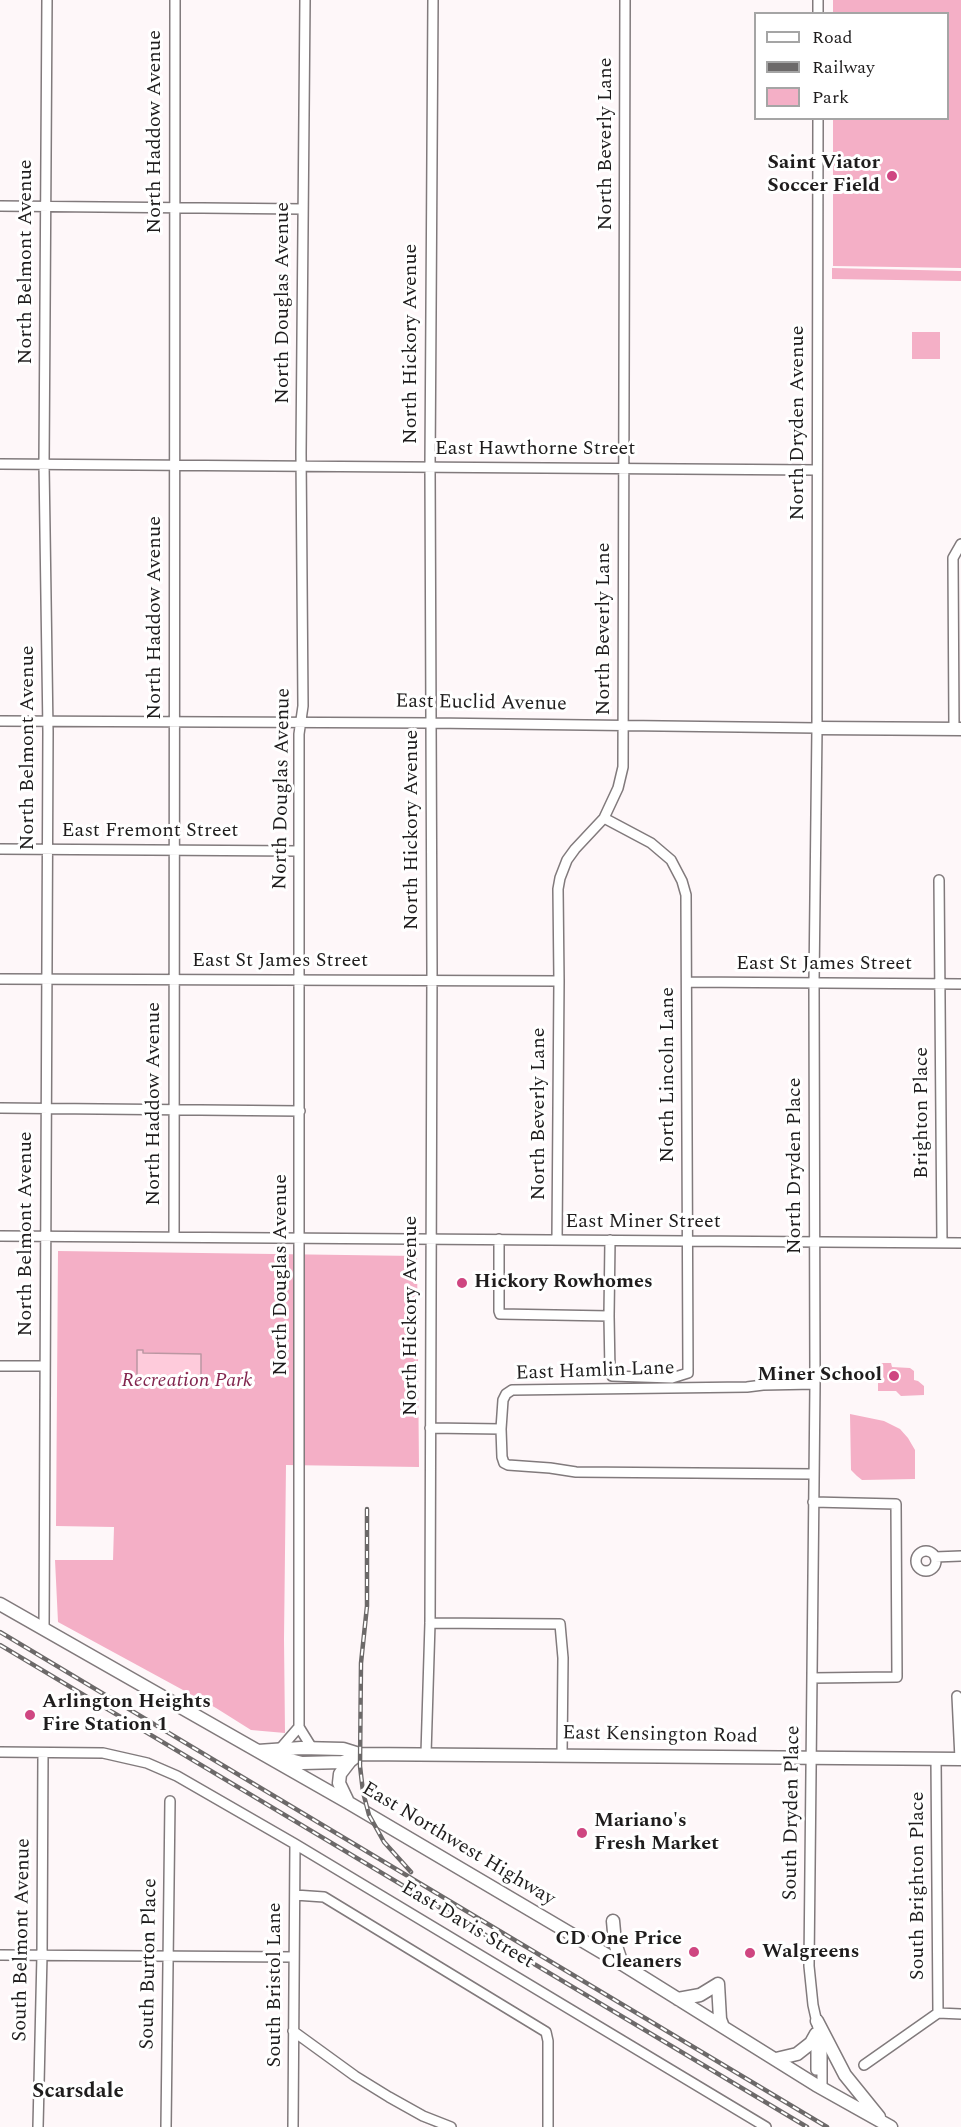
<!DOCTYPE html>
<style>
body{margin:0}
#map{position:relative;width:961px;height:2127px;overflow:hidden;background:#fef7f9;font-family:Spectral,serif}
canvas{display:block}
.legend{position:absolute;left:754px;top:12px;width:195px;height:108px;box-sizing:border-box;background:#fff;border:2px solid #a5a5a5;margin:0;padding:8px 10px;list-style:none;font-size:18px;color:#1f1d1d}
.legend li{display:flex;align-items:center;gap:12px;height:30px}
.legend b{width:30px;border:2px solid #a5a5a5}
</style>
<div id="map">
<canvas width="961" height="2127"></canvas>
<ul class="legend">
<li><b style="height:8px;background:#fff"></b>Road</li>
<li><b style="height:8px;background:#6c6969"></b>Railway</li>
<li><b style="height:16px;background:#f4afc6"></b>Park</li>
</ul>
</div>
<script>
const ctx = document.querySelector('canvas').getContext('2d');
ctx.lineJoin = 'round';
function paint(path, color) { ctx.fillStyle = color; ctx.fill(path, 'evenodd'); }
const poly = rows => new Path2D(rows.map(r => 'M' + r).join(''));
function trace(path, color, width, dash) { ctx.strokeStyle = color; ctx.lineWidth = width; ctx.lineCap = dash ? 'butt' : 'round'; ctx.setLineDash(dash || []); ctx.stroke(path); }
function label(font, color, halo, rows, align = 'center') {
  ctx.font = font + ' Spectral,serif'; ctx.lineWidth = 6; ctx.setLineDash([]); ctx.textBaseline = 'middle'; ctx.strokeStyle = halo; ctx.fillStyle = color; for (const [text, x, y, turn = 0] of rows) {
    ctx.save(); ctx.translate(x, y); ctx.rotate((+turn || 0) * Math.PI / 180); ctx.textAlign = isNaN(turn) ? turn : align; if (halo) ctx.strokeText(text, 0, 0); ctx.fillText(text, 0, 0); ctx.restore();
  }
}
paint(poly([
 [833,0,961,0,961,268,833,266,833,119,948,118,948,14,833,13],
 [832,268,961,271,961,281,832,279],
 [912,332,940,332,940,359,912,359],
 [58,1251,417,1256,419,1467,286,1465,284,1639,285,1733,251,1730,216,1708,58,1622,55,1560,113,1560,114,1527,56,1526],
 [878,1363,891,1363,892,1367,910,1368,914,1371,914,1380,918,1381,924,1386,924,1395,901,1396,896,1391,878,1391],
 [850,1414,884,1421,900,1429,908,1438,915,1450,915,1479,862,1480,857,1476,851,1470]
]), '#f4afc6');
const water = poly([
 [137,1350,143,1350,143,1353,201,1354,201,1380,143,1380,143,1386,137,1386,137,1350]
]);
paint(water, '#fecbdb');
trace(water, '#bb97a2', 1.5);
const minor = poly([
 [818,14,818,0],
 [818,118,817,728,814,983,815,1384,809,1966,813,2005,822,2045,822,2088],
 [0,206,303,209],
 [0,464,817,470],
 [0,721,431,723,817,728],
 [954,729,953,558,961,544],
 [0,849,299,851],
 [939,880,942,1243],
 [0,979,559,981],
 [687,982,961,984],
 [0,1108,300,1111],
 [0,1236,961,1243],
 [174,1237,175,0],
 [499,1239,499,1311,500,1314,609,1316,610,1372,612,1376,672,1378,688,1373,686,895,682,881,671,860,651,843,604,818],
 [557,1240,559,981,558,889,560,878,567,860,575,849,604,818,618,788,623,767,625,0],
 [609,1316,610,1240],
 [0,1366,45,1366],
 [430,1428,501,1429],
 [813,1474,576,1472,550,1468,508,1465,504,1463,502,1457,501,1429,503,1400,506,1394,512,1390,747,1387,763,1385,815,1384],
 '916 1561a10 10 0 1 1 20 0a10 10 0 1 1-20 0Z',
 [935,1557,961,1556],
 [430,1623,560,1624,563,1658,562,1754],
 [44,1629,48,732,44,464,47,0],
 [812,1678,897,1677,896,1504,813,1502],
 [957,1696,960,1759],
 [299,1727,299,734,303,706,301,453,305,0],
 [280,1749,299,1727,312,1748],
 [0,1752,103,1753,147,1763,177,1776,295,1844,766,2127],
 [426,1754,430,1623,432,970,430,467,433,0],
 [936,1759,938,2013],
 [295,1895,324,1897,546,2032,548,2041,548,2127],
 [0,1955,294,1957],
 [293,2031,355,2076,389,2097,423,2116,451,2127],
 [864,2065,938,2013,961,2014],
 [816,2070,816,2036],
 [38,2127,42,1955,43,1753],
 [166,2127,170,1801],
 [293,2127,295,1844]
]);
const major = poly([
 [817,728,961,729],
 [0,1604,349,1803,622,1964,816,2085,891,2127],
 [258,1751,301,1748,343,1749,359,1754,961,1759],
 [275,1756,302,1763,342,1762,350,1761,359,1754],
 [348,1802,339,1783,340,1774,350,1761],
 [613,1921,615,1943,622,1964],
 [718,1984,720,2019,723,2027],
 [678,1999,700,1995,718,1984],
 [817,2021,845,2075,879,2117],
 [776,2059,797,2054,811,2043,816,2034]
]);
trace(minor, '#817a7c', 12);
trace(major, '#817a7c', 15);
trace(minor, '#fff', 9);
trace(major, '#fff', 12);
const rail = poly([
 [367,1509,367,1606,361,1663,360,1766,363,1792,369,1815,384,1842,411,1872],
 [0,1632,827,2127],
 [0,1645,807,2127]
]);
trace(rail, '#6c6969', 4.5);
trace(rail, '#fff', 2, [7]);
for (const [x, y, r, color] of [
 [892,176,6,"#cf4681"],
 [462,1283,6,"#cf4681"],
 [894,1376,6,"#cf4681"],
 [30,1715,6,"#cf4681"],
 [582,1833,6,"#cf4681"],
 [694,1952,6,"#cf4681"],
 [750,1953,6,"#cf4681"]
]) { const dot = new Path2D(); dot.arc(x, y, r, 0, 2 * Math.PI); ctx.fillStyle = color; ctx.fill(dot); trace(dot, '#fff', 2); }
label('20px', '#1f1d1d', '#fff', [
 ["North Haddow Avenue",156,132,-90],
 ["North Beverly Lane",607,144,-90],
 ["North Belmont Avenue",27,262,-90],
 ["North Douglas Avenue",284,303,-90],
 ["North Hickory Avenue",412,344,-90],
 ["North Dryden Avenue",799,423,-90],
 ["East Hawthorne Street",535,450],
 ["North Haddow Avenue",156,618,-90],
 ["North Beverly Lane",605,629,-90],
 ["East Euclid Avenue",481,704,1],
 ["North Belmont Avenue",29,748,-90],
 ["North Douglas Avenue",283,789,-89],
 ["North Hickory Avenue",413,830,-90],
 ["East Fremont Street",150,832],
 ["East St James Street",280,962],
 ["East St James Street",824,965],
 ["North Lincoln Lane",669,1075,-90],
 ["North Haddow Avenue",155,1104,-90],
 ["Brighton Place",923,1113,-90],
 ["North Beverly Lane",540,1114,-90],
 ["North Dryden Place",796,1166,-90],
 ["East Miner Street",643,1223],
 ["North Belmont Avenue",27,1234,-90],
 ["North Douglas Avenue",282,1275,-90],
 ["North Hickory Avenue",412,1316,-90],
 ["East Hamlin Lane",595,1372,-2],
 ["East Kensington Road",660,1736,1],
 ["South Dryden Place",793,1813,-89],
 ["East Northwest Highway",458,1845,31],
 ["South Brighton Place",919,1886,-90],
 ["East Davis Street",467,1926,31],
 ["South Belmont Avenue",23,1940,-89],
 ["South Burton Place",150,1964,-89],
 ["South Bristol Lane",276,1985,-90]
]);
label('bold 20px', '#1f1d1d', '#fff', [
 ["Saint Viator",880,164,"right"],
 ["Soccer Field",880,187,"right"],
 ["Hickory Rowhomes",474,1283],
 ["Miner School",882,1376,"right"],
 ["Arlington Heights",42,1703],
 ["Fire Station 1",42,1726],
 ["Mariano's",594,1822],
 ["Fresh Market",594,1845],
 ["CD One Price",682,1940,"right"],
 ["Cleaners",682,1963,"right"],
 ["Walgreens",762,1953]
], 'left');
label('italic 20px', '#82254e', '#fff', [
 ["Recreation Park",187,1382]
]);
label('bold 21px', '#1f1d1d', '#fff', [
 ["Scarsdale",78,2093]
]);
</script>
